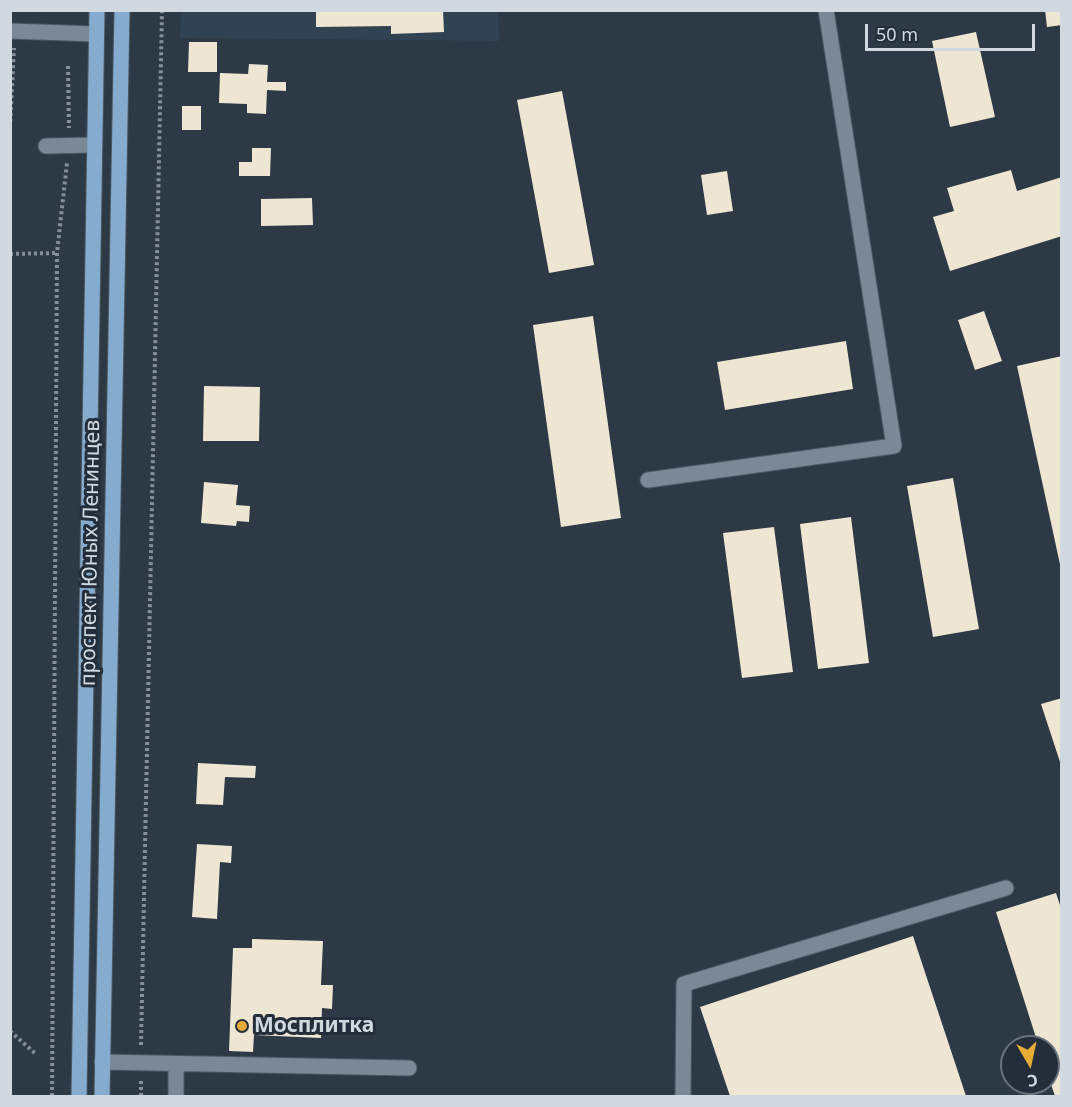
<!DOCTYPE html>
<meta charset="utf-8">
<style>
body{margin:0}
#map{position:relative;width:1072px;height:1107px;overflow:hidden;background:#2d3944;font-family:"Noto Sans",sans-serif}
canvas{display:block}
.frame{position:absolute;inset:0;border:12px solid #d1d9e0;pointer-events:none}
.north{position:absolute;left:1000px;top:1035px;width:60px;height:60px;box-sizing:border-box;background:#232e3a;border:2px solid #69727c;border-radius:50%;rotate:171deg;font-size:16px;font-weight:700;line-height:24px;text-align:center;color:#d1d9e0}
.north::after{content:'';display:block;margin:auto;width:21px;height:27px;background:#e7ac37;clip-path:polygon(50% 0,100% 100%,50% 72%,0 100%)}
.scale{position:absolute;left:865px;top:24px;width:170px;height:27px;box-sizing:border-box;border:3px solid #d1d9e0;border-top:0;padding-left:8px;font-size:18px;line-height:21px;white-space:nowrap;color:#d1d9e0;-webkit-text-stroke:4px #232e3a;paint-order:stroke}
</style>
<div id="map">
<canvas width="1072" height="1107"></canvas>
<div class="frame"></div>
<div class="north">С</div>
<div class="scale">50 m</div>
</div>
<script>
const ctx = document.querySelector('canvas').getContext('2d');
ctx.lineJoin = 'round';
function paint(path, color) { ctx.fillStyle = color; ctx.fill(path, 'evenodd'); }
const poly = rows => new Path2D(rows.map(r => 'M' + r).join(''));
function trace(path, color, width, dash) { ctx.strokeStyle = color; ctx.lineWidth = width; ctx.lineCap = dash ? 'butt' : 'round'; ctx.setLineDash(dash || []); ctx.stroke(path); }
function label(font, color, halo, rows, align = 'center') {
  ctx.font = font + ' "Noto Sans",sans-serif'; ctx.lineWidth = 6; ctx.setLineDash([]); ctx.textBaseline = 'middle'; ctx.strokeStyle = halo; ctx.fillStyle = color; for (const [text, x, y, turn = 0] of rows) {
    ctx.save(); ctx.translate(x, y); ctx.rotate((+turn || 0) * Math.PI / 180); ctx.textAlign = isNaN(turn) ? turn : align; if (halo) ctx.strokeText(text, 0, 0); ctx.fillText(text, 0, 0); ctx.restore();
  }
}
paint(poly([
 [181,11,498,11,499,41,180,38]
]), '#314253');
paint(poly([
 [316,10,443,10,444,32,391,34,391,26,316,27],
 [1045,10,1062,10,1062,25,1047,27],
 [976,32,995,117,950,127,932,41],
 [189,42,217,42,217,72,188,72],
 [249,64,268,65,267,82,286,82,286,91,267,90,266,114,247,113,247,104,219,103,220,73,248,74],
 [562,91,594,265,549,273,517,100],
 [182,106,201,106,201,130,182,130],
 [252,148,271,148,270,176,239,176,239,162,252,162],
 [1011,170,1017,191,1062,177,1062,236,950,271,933,217,954,211,947,188],
 [727,171,733,211,707,215,701,175],
 [312,198,313,225,261,226,261,199],
 [984,311,1002,361,975,370,958,320],
 [593,316,621,518,561,527,533,325],
 [846,341,853,389,725,410,717,362],
 [1062,356,1062,569,1061,569,1017,366],
 [204,386,260,387,259,441,203,441],
 [953,478,979,629,933,637,907,486],
 [204,482,238,485,236,505,250,506,249,522,237,521,236,526,201,523],
 [851,517,869,663,818,669,800,524],
 [774,527,793,672,742,678,723,533],
 [1062,698,1062,765,1061,765,1041,704],
 [198,763,256,766,255,778,225,777,223,805,196,804],
 [197,844,232,846,231,863,220,862,217,919,192,917],
 [1056,893,1062,911,1062,1096,1055,1096,1048,1076,1048,1047,1039,1047,996,912],
 [913,936,966,1096,730,1096,700,1007],
 [252,939,323,941,321,985,333,985,332,1009,322,1008,321,1038,254,1035,253,1052,229,1051,233,948,252,948]
]), '#efe5d3');
const minor = poly([
 [10,31,96,34],
 [46,146,94,145],
 [648,480,894,446,826,10],
 [102,1062,409,1068],
 [176,1096,176,1064],
 [683,1096,684,984,1006,888]
]);
const major = poly([
 [79,1096,97,10],
 [102,1096,122,10]
]);
trace(minor, '#4d5861', 17);
trace(major, '#4d5861', 17);
trace(poly([
 [68,66,69,128],
 [10,128,14,48],
 [10,254,57,253],
 [10,1031,37,1055],
 [141,1045,162,10],
 [52,1096,57,253,67,163],
 [141,1096,141,1079]
]), '#858f97', 4, [3, 3]);
trace(minor, '#7b8997', 15);
trace(major, '#85abcf', 15);
for (const [x, y, r, color] of [
 [242,1026,6,"#e7ac37"]
]) { const dot = new Path2D(); dot.arc(x, y, r, 0, 2 * Math.PI); ctx.fillStyle = color; ctx.fill(dot); trace(dot, '#232e3a', 2); }
label('21px', '#d1d9e0', '#232e3a', [
 ["проспект Юных Ленинцев",91,553,-89]
]);
label('bold 21px', '#d1d9e0', '#232e3a', [
 ["Мосплитка",254,1026]
], 'left');
</script>
